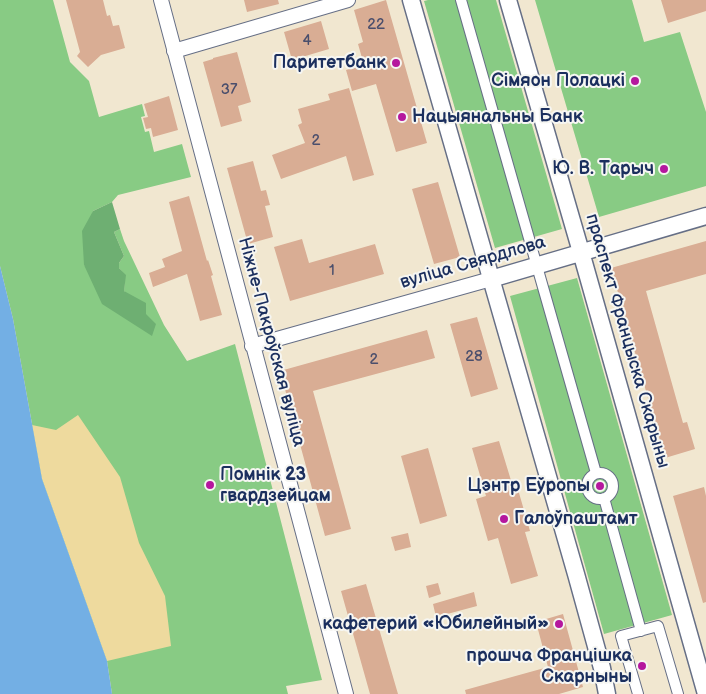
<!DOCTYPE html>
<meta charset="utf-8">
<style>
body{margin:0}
canvas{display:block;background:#f1e7d0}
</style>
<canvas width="706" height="694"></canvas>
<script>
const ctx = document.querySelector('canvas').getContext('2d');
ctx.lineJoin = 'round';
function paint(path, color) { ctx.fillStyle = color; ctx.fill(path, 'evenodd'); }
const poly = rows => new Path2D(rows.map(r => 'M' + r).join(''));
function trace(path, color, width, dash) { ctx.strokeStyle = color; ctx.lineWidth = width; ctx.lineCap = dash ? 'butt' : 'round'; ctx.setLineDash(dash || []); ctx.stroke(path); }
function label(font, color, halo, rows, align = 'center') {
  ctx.font = font + ' "Balsamiq Sans",sans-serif'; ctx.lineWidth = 4; ctx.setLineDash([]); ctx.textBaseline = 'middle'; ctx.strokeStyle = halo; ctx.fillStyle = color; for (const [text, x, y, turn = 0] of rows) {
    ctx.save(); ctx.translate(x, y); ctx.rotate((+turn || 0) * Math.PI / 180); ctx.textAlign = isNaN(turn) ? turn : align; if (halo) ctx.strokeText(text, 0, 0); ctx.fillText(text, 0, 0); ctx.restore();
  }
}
paint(poly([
 [0,0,53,0,70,62,89,81,99,117,142,104,145,116,141,117,145,132,149,131,154,152,182,144,191,177,118,195,112,202,93,211,84,265,146,314,124,291,125,275,119,268,119,263,124,256,114,232,120,229,124,241,164,325,187,361,235,344,322,680,286,686,288,694,112,694,107,661,42,479,13,319,0,266],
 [428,0,496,0,562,229,495,248,424,1],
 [535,0,632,0,644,42,680,32,706,112,706,186,599,217],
 [577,278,672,615,604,634,510,296]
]), '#88cb84');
paint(poly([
 [112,202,120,229,114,232,124,256,119,263,119,268,126,275,124,291,146,303,146,314,156,324,152,336,102,304,84,265,82,231,93,211]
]), '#6eaf72');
paint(poly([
 [78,415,120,477,139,543,165,596,171,646,107,661,42,479,32,425,56,430]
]), '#eeda9e');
paint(poly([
 [0,266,13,319,42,479,107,661,112,694,0,694]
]), '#73afe4');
paint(poly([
 [66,0,103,0,107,16,110,15,113,26,119,25,125,48,101,55,88,67,77,56,80,52],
 [244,0,278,0,279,4,247,12],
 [386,0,427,143,396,152,376,84,352,91,346,70,364,65,358,44,363,42,354,10],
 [661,0,706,0,706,11,668,23],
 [321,21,329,49,292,60,284,32],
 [237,52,251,102,238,106,242,121,221,127,203,62,213,59,213,58],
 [349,88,374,175,353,181,346,156,281,179,272,155,305,143,298,125,302,123,298,109,330,100,328,94],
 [169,96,178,130,153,137,151,128,146,129,143,118,148,117,144,104],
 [253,161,261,191,266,190,270,205,265,206,273,237,248,244,227,168],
 [438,182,460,257,434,264,412,189],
 [189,196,207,261,208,260,213,275,211,276,222,315,200,321,187,274,153,287,149,273,165,267,162,259,182,251,169,202],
 [302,239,309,263,375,244,384,274,290,301,274,247],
 [706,241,706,274,646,291,683,423,687,422,695,449,665,458,611,268],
 [477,317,498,389,471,397,450,324],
 [427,330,435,358,313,391,351,529,325,536,280,371],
 [499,441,513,487,517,486,530,531,525,532,538,576,511,584,498,538,488,541,476,499,486,496,472,448],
 [428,448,447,516,420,524,401,456],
 [704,487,706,496,706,602,703,603,673,496],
 [408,533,411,547,395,551,391,537],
 [438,583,441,594,429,598,426,586],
 [366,584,398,694,370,694,341,591],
 [474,592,477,606,436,617,433,604],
 [563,614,583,687,559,694,466,694,465,690,548,667,536,622]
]), '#d9ad94');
const pedestrian = poly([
 [461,0,596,473],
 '587 486a13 13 0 1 1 26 0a13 13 0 1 1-26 0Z',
 [604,498,641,631],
 [638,694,621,636,658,626,678,694]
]);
const minor = poly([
 [161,0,346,694],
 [174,51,348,0],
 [252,346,491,279]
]);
const tertiary = poly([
 [411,0,576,574,602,668,607,694],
 [508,0,581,252,706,694],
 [491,279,706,216]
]);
trace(pedestrian, '#666f86', 12);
trace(minor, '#666f86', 16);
trace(tertiary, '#666f86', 19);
trace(pedestrian, '#fff', 10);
trace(minor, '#fff', 14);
trace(tertiary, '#fff', 16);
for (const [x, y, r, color] of [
 [396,63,5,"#b5179e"],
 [635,81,5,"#b5179e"],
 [402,117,5,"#b5179e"],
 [664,169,5,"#b5179e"],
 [210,485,5,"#b5179e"],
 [600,486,5,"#b5179e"],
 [504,519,5,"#b5179e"],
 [559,624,5,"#b5179e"],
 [642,666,5,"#b5179e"]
]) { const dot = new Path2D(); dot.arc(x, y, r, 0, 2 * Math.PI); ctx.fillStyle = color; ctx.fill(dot); trace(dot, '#f6f6f2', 2); }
label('15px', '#4a4e6c', null, [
 ["22",376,25],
 ["4",307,41],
 ["37",229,90],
 ["2",316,141],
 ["1",332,271],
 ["28",474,357],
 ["2",374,360]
]);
label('bold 18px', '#1b2f5e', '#f6f6f2', [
 ["Паритетбанк",386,63],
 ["Сімяон Полацкі",625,81],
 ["Нацыянальны Банк",412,117,"left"],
 ["Ю. В. Тарыч",654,169],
 ["Помнік 23",220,475,"left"],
 ["гвардзейцам",220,496,"left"],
 ["Цэнтр Еўропы",590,486],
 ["Галоўпаштамт",514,519,"left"],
 ["кафетерий «Юбилейный»",549,624],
 ["прошча Францішка",632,656],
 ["Скарныны",632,677]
], 'right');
label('18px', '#1b2f5e', '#f6f6f2', [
 ["вуліца Свярдлова",473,263,-16],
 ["праспект Францыска Скарыны",627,341,74],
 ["Ніжне-Пакроўская вуліца",271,342,75]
]);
</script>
